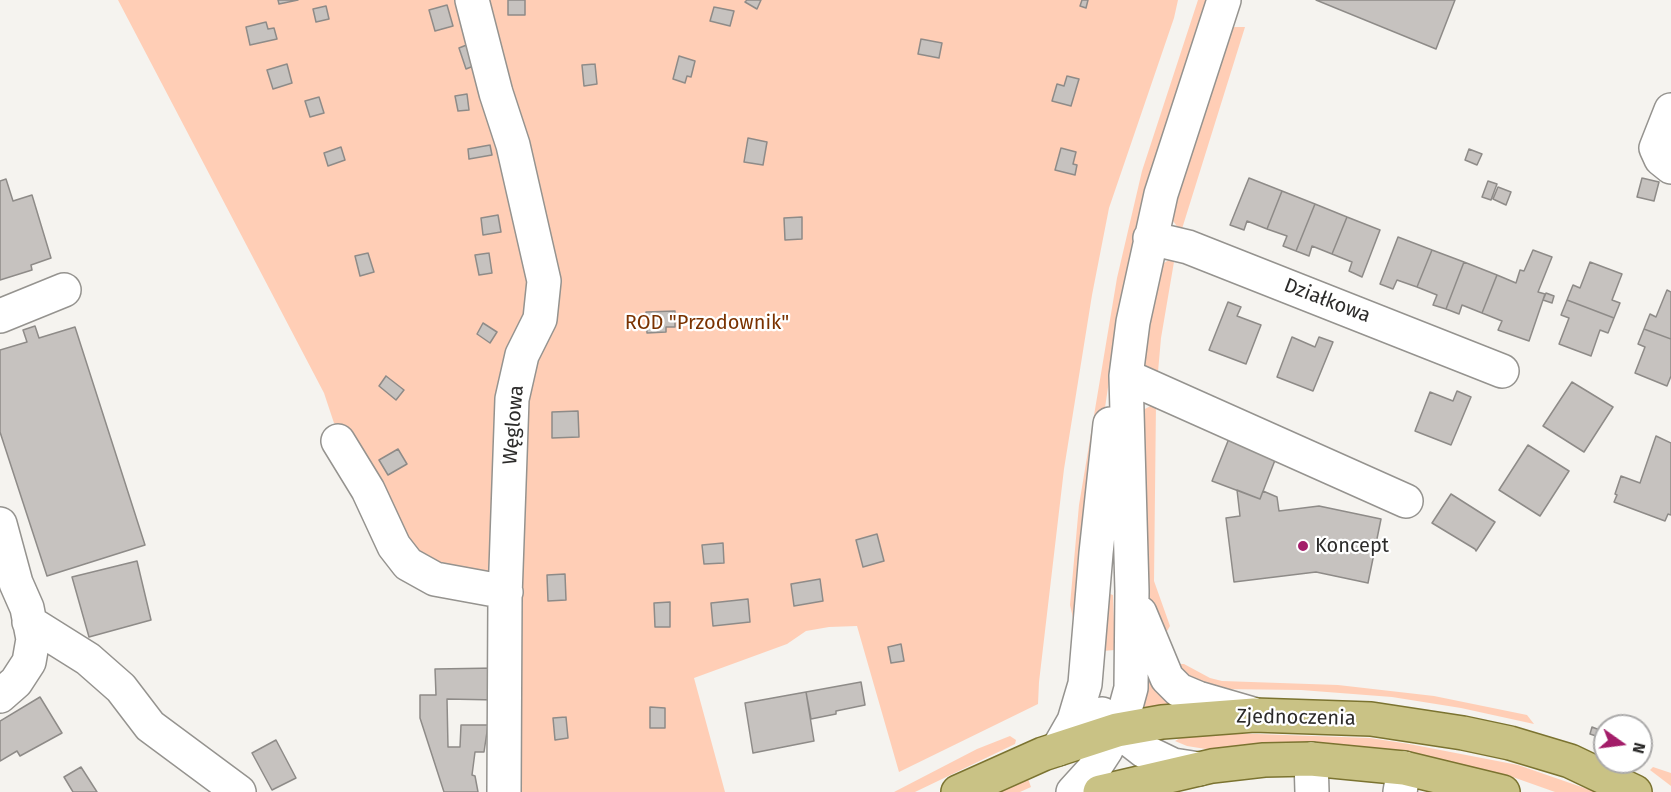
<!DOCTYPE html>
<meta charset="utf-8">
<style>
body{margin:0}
#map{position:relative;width:1671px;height:792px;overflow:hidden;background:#f5f3ef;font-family:"Fira Sans",sans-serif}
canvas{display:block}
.north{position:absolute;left:1593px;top:714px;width:60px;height:60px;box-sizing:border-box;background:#fff;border:2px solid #abaaaa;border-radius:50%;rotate:104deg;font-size:16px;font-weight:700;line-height:24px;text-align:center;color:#2c2b2a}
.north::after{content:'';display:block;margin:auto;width:21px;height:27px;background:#a31d69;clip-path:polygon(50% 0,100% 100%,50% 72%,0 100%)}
</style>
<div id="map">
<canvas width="1671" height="792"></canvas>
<div class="north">N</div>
</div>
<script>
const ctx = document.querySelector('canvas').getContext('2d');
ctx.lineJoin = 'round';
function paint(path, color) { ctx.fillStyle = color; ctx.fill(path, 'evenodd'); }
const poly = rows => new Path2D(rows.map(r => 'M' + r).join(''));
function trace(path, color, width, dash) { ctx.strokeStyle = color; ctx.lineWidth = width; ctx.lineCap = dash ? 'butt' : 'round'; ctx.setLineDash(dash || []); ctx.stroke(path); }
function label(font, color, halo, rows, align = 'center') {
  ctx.font = font + ' "Fira Sans",sans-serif'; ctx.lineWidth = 4.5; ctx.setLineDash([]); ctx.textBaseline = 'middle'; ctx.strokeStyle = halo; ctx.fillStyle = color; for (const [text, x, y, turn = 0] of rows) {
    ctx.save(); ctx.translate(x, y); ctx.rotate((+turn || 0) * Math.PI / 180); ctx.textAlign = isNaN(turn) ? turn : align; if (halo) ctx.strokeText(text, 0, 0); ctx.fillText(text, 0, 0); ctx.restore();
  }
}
paint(poly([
 [118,0,1178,0,1174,18,1109,208,1092,295,1064,469,1039,682,1038,704,899,772,857,626,829,627,806,631,787,644,694,678,725,792,509,792,512,582,417,565,346,429,334,423,324,393],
 [1198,0,1209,0,1115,341,1086,534,1076,621,1073,618,1070,605,1079,505,1117,278,1142,171],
 [1231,27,1245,27,1181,232,1171,218,1201,112],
 [1175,256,1161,338,1157,383,1143,372,1149,323,1158,269,1164,263],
 [1156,403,1154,581,1170,626,1163,638,1152,613,1147,583,1143,410],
 [1110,594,1113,595,1115,650,1102,651],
 [1177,664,1184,664,1210,678,1222,681,1338,685,1434,696,1527,715,1534,724,1461,708,1392,697,1301,690,1219,689,1200,684,1180,672],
 [1148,673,1177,705,1142,710,1145,675],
 [1229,733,1370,738,1409,744,1518,765,1596,792,1555,792,1507,775,1432,758,1365,749,1212,750,1187,746,1175,741,1180,738],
 [1010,736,1016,740,1015,744,915,792,894,792,977,749],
 [1653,767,1671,773,1671,786,1650,770],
 [1027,776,1031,787,1020,792,996,792]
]), '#ffceb6');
const building = poly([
 [278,0,298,0,279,4,278,0],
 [508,0,525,0,525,15,508,15,508,0],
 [747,0,761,0,757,9,745,2,747,0],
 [1082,0,1088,0,1086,8,1080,6,1082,0],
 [1316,0,1455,0,1436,49,1316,0],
 [447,5,453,26,435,31,429,10,447,5],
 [326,6,329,19,316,22,313,9,326,6],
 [714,7,734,11,730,26,710,21,714,7],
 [266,22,268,29,274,28,277,39,250,45,246,27,266,22],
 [921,39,942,43,939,58,918,54,921,39],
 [469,44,476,65,466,69,459,48,469,44],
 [679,56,695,61,691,77,687,76,685,83,673,79,679,56],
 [287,64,292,83,273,89,267,70,287,64],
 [595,64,597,84,584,86,582,65,595,64],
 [1067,76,1079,79,1071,106,1052,101,1057,84,1064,86,1067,76],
 [467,94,469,110,458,111,455,96,467,94],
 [319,97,324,113,310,117,305,101,319,97],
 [748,138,767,142,763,165,744,162,748,138],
 [490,145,492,155,469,159,468,149,490,145],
 [341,147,345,160,328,166,324,153,341,147],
 [1061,148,1076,152,1073,164,1077,165,1075,175,1055,170,1061,148],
 [1469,149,1482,154,1477,165,1465,160,1469,149],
 [1249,178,1282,191,1267,229,1247,221,1244,230,1230,225,1249,178],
 [1642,178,1659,182,1654,201,1637,197,1642,178],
 [6,179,13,201,32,195,51,258,31,265,32,270,0,280,0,181,6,179],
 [1488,181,1497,184,1491,200,1482,197,1488,181],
 [1498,187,1511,192,1506,205,1493,199,1498,187],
 [1282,191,1315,204,1296,251,1283,246,1287,236,1267,229,1282,191],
 [1315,204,1347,217,1332,254,1312,246,1309,256,1296,251,1315,204],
 [498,215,501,232,483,235,481,218,498,215],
 [802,217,802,239,785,240,784,218,802,217],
 [1347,217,1380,230,1362,277,1349,271,1352,262,1332,254,1347,217],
 [1398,237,1432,250,1417,287,1397,280,1393,289,1380,284,1398,237],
 [1432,250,1464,262,1446,309,1433,305,1437,295,1417,287,1432,250],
 [1533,250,1552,257,1538,292,1545,294,1529,341,1498,330,1502,321,1482,313,1497,275,1516,283,1520,270,1524,271,1533,250],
 [368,253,374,272,360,276,355,256,368,253],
 [489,253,492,273,479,275,475,255,489,253],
 [1464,262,1497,275,1482,313,1462,305,1459,314,1446,309,1464,262],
 [1590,262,1622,274,1612,300,1620,303,1614,318,1567,300,1573,285,1580,288,1590,262],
 [1667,290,1671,292,1671,339,1644,329,1650,314,1656,317,1667,290],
 [1546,293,1554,296,1552,303,1543,300,1546,293],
 [1567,300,1614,318,1608,333,1600,330,1591,356,1559,344,1569,318,1561,315,1567,300],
 [1228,302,1241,307,1237,316,1261,325,1246,364,1209,350,1228,302],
 [675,311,675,327,666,327,666,332,647,333,646,312,675,311],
 [483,323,497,332,490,343,477,334,483,323],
 [35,326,39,338,75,327,145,545,47,576,0,432,0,350,27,342,23,330,35,326],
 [1644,329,1671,339,1671,376,1667,386,1635,373,1645,347,1638,344,1644,329],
 [1292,337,1315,347,1319,337,1333,342,1313,391,1277,377,1292,337],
 [386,376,404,390,396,400,379,386,386,376],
 [1572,382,1613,407,1584,452,1543,426,1572,382],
 [1457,391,1471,397,1451,445,1415,431,1430,392,1453,401,1457,391],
 [578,411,579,437,552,438,552,412,578,411],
 [1230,436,1277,455,1260,499,1212,481,1230,436],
 [1656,436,1671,443,1671,515,1668,514,1665,521,1614,502,1617,495,1615,494,1621,476,1640,483,1656,436],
 [1528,445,1569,471,1540,516,1499,490,1528,445],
 [398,449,407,464,388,475,379,460,398,449],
 [1237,490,1260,499,1263,491,1277,497,1279,511,1319,506,1381,519,1368,583,1316,572,1234,582,1226,518,1240,516,1237,490],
 [1451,494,1495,522,1476,551,1475,549,1432,523,1451,494],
 [877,534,884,561,863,567,856,540,877,534],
 [723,543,724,563,704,564,702,545,723,543],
 [137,561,151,620,89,637,72,577,137,561],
 [565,574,566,600,548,601,547,575,565,574],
 [820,579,823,601,794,606,791,584,820,579],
 [748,599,750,622,713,626,711,603,748,599],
 [670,602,670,627,655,627,654,603,670,602],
 [901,644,904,661,891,663,888,647,901,644],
 [497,668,497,700,447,699,448,747,460,747,461,725,488,725,484,752,475,752,472,775,475,776,478,792,444,792,420,718,420,695,436,695,435,669,497,668],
 [861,682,865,705,836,711,836,714,811,719,806,692,861,682],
 [806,692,814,741,753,753,745,703,806,692],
 [40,697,62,733,20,756,17,751,0,761,0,721,40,697],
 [650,707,665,708,665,728,650,728,650,707],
 [566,717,568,738,555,740,553,718,566,717],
 [1592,727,1605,732,1605,739,1590,734,1592,727],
 [276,740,296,778,272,790,252,753,276,740],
 [81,767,97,792,73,792,64,777,81,767]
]);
paint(building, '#c6c2bf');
trace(building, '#8e8b88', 1.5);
const minor = poly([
 [472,0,496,93,513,145,544,281,540,319,522,355,512,399,505,597,504,792],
 [1671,110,1656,148,1661,159,1671,167],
 [1150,238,1188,247,1502,371],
 [0,316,64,290],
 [1126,376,1406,501],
 [338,441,368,490,394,546,408,564,435,579,506,592],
 [0,524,16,583,27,608,33,639,29,662,16,682,0,696],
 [1140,613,1167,678,1179,690,1198,698,1253,714],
 [29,622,88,659,121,688,150,726,239,792],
 [1102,714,1117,730,1144,751,1173,765,1199,769],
 [1058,749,1074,721,1085,684,1096,553,1110,424],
 [1311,759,1312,792],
 [1073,792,1093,770,1106,750,1125,710,1131,688,1132,591,1126,376,1133,322,1161,194,1224,0],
 [1400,792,1404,768]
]);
const major = poly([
 [958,792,1043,754,1117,730,1162,722,1254,715,1371,719,1463,733,1510,743,1570,761,1635,792],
 [1100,792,1212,766,1264,760,1311,759,1404,768,1503,792]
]);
trace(minor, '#95938f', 36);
trace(major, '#7b7330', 36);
trace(minor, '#fff', 33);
trace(major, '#c9c285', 33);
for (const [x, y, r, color] of [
 [1303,546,6,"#a31d69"]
]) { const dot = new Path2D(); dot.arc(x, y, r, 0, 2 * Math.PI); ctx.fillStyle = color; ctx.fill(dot); trace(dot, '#fff', 2); }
label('20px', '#2c2b2a', '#fff', [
 ["Działkowa",1327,301,21],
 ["Węglowa",514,425,-85],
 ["Zjednoczenia",1296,718,1]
]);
label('20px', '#7a3200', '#fff', [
 ["ROD \"Przodownik\"",707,323]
]);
label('20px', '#2c2b2a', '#fff', [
 ["Koncept",1315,546]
], 'left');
</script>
